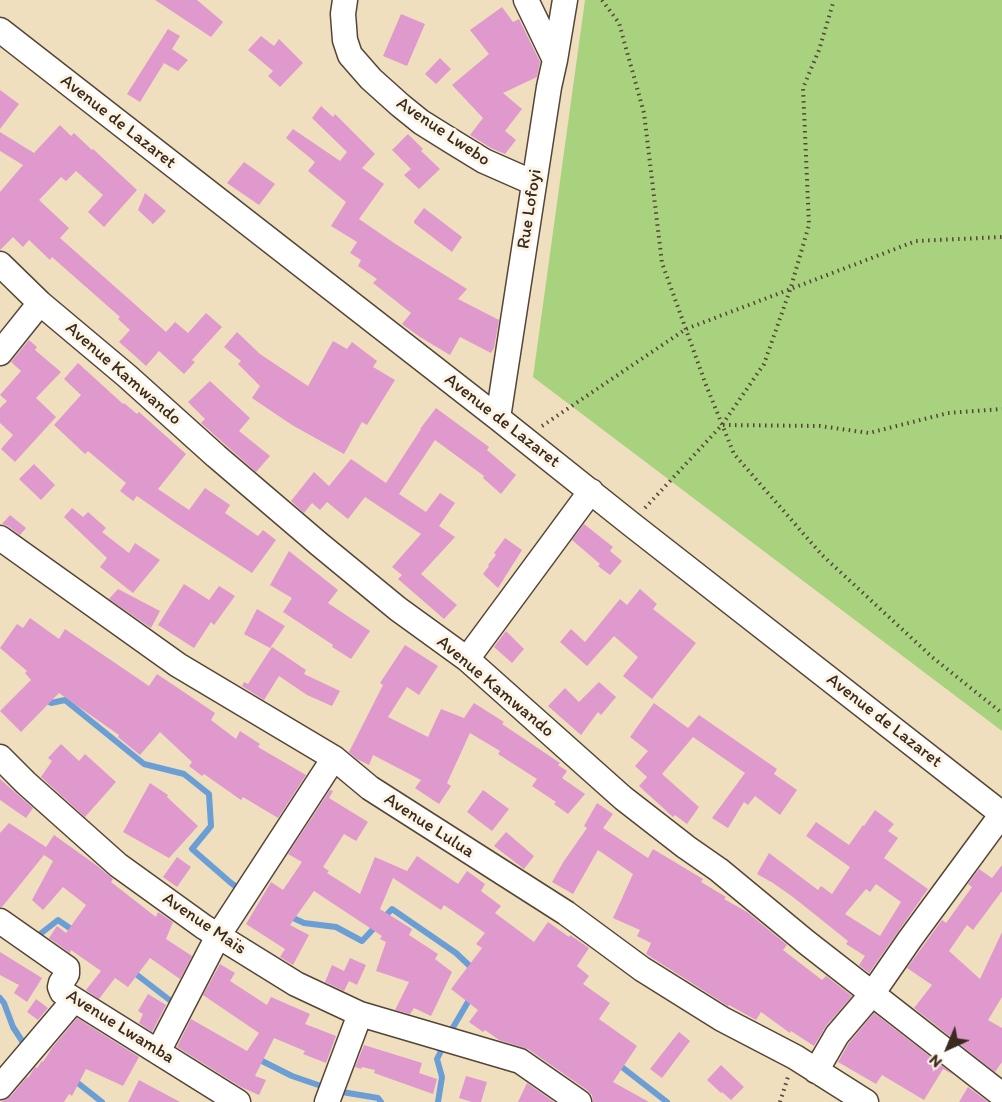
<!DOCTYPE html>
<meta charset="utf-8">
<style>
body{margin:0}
#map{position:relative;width:1002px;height:1102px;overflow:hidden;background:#efdfbf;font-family:Itim,sans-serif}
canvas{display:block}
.north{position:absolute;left:918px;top:1018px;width:60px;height:60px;-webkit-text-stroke:4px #fcf5e5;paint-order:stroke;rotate:224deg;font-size:16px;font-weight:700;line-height:24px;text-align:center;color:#3b2a1e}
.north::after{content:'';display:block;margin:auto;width:21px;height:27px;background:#3b2a1e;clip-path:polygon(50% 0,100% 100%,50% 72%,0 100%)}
</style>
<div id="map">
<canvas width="1002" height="1102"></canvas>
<div class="north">N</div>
</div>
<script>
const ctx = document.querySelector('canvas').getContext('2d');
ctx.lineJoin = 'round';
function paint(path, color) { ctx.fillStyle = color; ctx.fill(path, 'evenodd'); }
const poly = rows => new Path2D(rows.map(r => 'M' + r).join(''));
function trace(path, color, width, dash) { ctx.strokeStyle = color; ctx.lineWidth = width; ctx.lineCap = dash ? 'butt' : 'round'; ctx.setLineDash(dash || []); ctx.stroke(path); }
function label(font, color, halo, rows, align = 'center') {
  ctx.font = font + ' Itim,sans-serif'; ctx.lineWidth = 6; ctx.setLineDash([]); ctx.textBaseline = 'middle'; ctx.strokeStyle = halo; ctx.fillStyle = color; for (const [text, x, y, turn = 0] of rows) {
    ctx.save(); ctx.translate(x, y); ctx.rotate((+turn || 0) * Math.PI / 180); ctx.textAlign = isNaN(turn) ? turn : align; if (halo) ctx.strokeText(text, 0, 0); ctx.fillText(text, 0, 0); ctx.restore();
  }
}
paint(poly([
 [585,0,1002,0,1002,731,533,377]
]), '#a8d27e');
trace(poly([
 [44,699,51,703,65,700,144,764,184,774,209,794,211,826,192,849,231,883,241,890],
 [289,916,304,923,336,927,362,941,392,909,456,953,474,970],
 [35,938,58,920,77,933],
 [132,971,176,1005],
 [0,998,4,1003,13,1027,26,1047],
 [448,1036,472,995],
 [256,1058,292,1076,327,1088],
 [618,1064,667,1102],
 [74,1080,102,1102],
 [336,1091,378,1098,381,1102],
 [438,1102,442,1077,437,1059,444,1045]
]), '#6c9ed6', 6);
paint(poly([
 [155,0,197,0,223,22,211,37],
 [502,7,513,22,519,19,540,62,537,77,503,93,522,109,505,131,516,140,505,154,491,148,470,135,483,118,452,85,489,54,470,30],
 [401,14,425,24,407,66,383,56],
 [168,29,180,36,172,49,188,60,178,71,164,63,140,102,127,94],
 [261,36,274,46,279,39,303,63,280,87,268,76,273,71,248,50],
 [440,58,451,69,436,84,425,74],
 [0,90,19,104,0,129],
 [321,106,333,117,335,114,375,154,362,168,384,184,359,219,397,245,467,289,458,299,499,320,494,348,491,353,460,337,450,355,420,337,402,324,411,313,373,283,377,279,358,266,361,260,350,253,357,242,331,226,346,202,308,171,315,162,286,138,293,129,340,161,347,152,312,118],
 [60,125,71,136,74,133,92,150,93,149,137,190,104,227,88,212,103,195,76,171,66,181,61,177,39,200,69,228,60,238,166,332,175,322,188,333,206,313,222,327,192,360,195,362,184,374,159,351,146,366,134,355,119,342,130,330,118,319,120,317,52,257,50,260,29,240,23,247,13,237,0,250,0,192,23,165,0,151,0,132,34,153],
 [408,134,423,149,421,151,440,169,419,189,404,175,411,169,392,150],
 [244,162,275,184,259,205,227,183],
 [145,193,166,211,153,224,138,210],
 [424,208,462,237,452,252,414,223,414,221],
 [237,332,260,354,308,386,333,341,347,349,352,342,377,361,373,367,395,380,367,425,362,422,344,454,292,425,252,398,260,386,238,364,241,361,224,347],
 [29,340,37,347,35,350,61,372,36,398,56,417,15,462,1,449,13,435,0,423,0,408,7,401,0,395,21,371,11,362],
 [78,363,123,404,124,403,137,414,139,412,186,454,158,489,189,510,205,488,230,505,225,513,258,536,263,530,276,540,252,573,177,524,137,496,133,501,120,491,126,483,88,451,85,454,54,425,81,395,64,379],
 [210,381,250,418,239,431,270,456,256,472,201,423,205,419,188,402],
 [436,408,489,447,487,450,516,475,501,494,483,478,484,476,435,440,399,494,426,512,440,493,455,503,439,526,455,537,421,574,457,605,444,619,398,579,402,575,392,567,421,534,365,497,348,519,327,502,320,510,312,503,304,513,291,501,314,472,329,486,351,459,386,483,421,429,420,429],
 [34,464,55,485,41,500,19,479],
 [72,508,83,517,88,512,106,528,102,532,129,553,135,543,160,560,133,593,100,567,107,558,64,517],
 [10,515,26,528,20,535,8,526,2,524],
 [584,524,613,547,610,551,622,561,610,575,598,566,600,564,572,540],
 [505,538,522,550,498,588,483,574,489,566,488,565,496,555,494,553],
 [289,551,338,590,328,603,370,631,351,659,332,647,333,645,283,612,292,598,270,585],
 [184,584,209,600,219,586,235,596,214,625,211,622,194,648,158,625],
 [118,589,160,611,151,628,109,599],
 [640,589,657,604,653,609,696,643,652,699,623,676,638,657,614,636,587,666,560,642,571,629,585,642,620,599,627,605],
 [257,609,285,626,270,648,244,634],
 [30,618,59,639,65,629,149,686,157,674,215,713,211,720,236,739,240,731,260,744,258,747,306,775,278,818,243,797,241,800,204,774,202,776,189,766,192,762,160,732,140,755,118,737,119,735,59,693,21,732,0,711,31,680,25,673,27,671,0,648,17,624,23,628],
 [506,631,524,649,512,663,494,647],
 [405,645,438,666,419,695,407,687,388,717,428,737,441,709,464,718,474,703,504,722,502,724,560,763,558,765,567,771,562,778,585,794,568,814,554,804,556,802,532,786,537,779,498,754,500,751,470,733,447,783,451,786,439,804,415,788,421,780,373,755,369,765,357,759,349,752,383,685,380,683],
 [272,647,306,670,304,674,340,691,332,706,307,695,279,676,264,700,242,686,244,682,248,684],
 [599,682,616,697,601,715,598,712,581,735,548,706,565,688,579,702],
 [654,703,688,728,699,715,777,769,774,774,797,790,780,815,755,796,748,805,744,802,728,828,712,818,745,773,693,737,662,774,699,807,687,824,675,815,673,817,639,786,647,777,635,766,648,751,630,737],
 [61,744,79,761,85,754,116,782,85,817,41,777,52,761,48,758],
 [0,779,33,808,26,818,0,800],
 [150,783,168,795,167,797,198,826,169,858,123,832],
 [330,790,333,791,329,798,368,822,356,841,344,834,323,867,329,871,327,873,360,894,375,857,407,871,417,856,458,884,467,871,485,884,481,891,501,906,495,913,534,942,548,922,569,937,570,935,589,948,577,966,589,976,583,984,610,1003,599,1019,637,1046,613,1082,649,1102,593,1102,592,1095,587,1090,528,1049,499,1040,485,1030,483,1032,469,1022,478,1010,451,989,482,948,476,944,485,933,444,905,441,910,393,878,380,909,412,929,409,935,438,954,435,959,452,972,431,1016,414,1008,410,1014,395,1010,409,982,376,971,386,942,380,939,382,936,314,891,290,925,309,935,293,965,280,957,285,949,246,924,271,882,283,890,302,862,288,854],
 [483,790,509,809,492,831,467,812],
 [597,803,613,814,603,828,648,858,653,849,703,879,701,882,726,897,724,899,747,912,787,945,783,950,822,980,826,976,852,996,826,1026,814,1046,791,1031,790,1033,761,1012,756,1020,729,1005,728,1006,646,954,651,943,637,936,640,930,613,918,633,874,598,850,573,894,552,882,564,861,587,828,584,826],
 [875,810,894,824,888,831,898,838,884,858,928,889,869,973,859,965,865,956,846,944,848,941,793,897,773,883,757,874,769,853,818,890,821,886,832,894,850,867,806,836,816,822,849,845,863,825,864,826],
 [876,884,901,902,880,936,845,914,866,889,870,892],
 [9,823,46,847,54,835,96,865,113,879,111,882,156,917,158,912,173,922,166,939,192,956,180,979,150,958,128,987,115,978,99,999,86,990,101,971,71,950,70,953,49,938,57,926,66,933,86,905,63,887,43,910,32,900,53,861,44,855,2,907,0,907,0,833],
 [506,832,534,856,524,869,494,846],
 [177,857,191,867,177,887,163,877],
 [1002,865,1002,891,973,930,967,925,949,951,980,979,1002,932,1002,997,988,1020,1002,1028,1002,1062,995,1072,914,1008,932,985,907,968,942,920,946,923,972,887,968,884,979,869,992,878],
 [0,952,42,978,27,1002,14,993,19,985,0,975],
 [350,958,366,965,357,985,349,981,344,991,325,982,332,965,344,971],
 [220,964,235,973,230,981,267,1005,271,997,310,1014,305,1024,336,1036,326,1063,303,1054,305,1051,274,1038,255,1076,266,1080,259,1095,241,1087,177,1047,191,1019,247,1051,259,1033,203,995],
 [148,994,166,1005,152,1032,139,1023,143,1014,138,1011],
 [36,999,48,1008,38,1020,27,1012],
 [874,1013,954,1075,943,1069,924,1100,882,1075,876,1084,838,1062,849,1043],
 [77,1018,139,1057,123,1086,86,1069,72,1096,69,1094,64,1102,1,1102,11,1096,27,1077,28,1078,35,1067,37,1068,42,1061,43,1062,52,1048],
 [679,1032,690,1041,662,1078,650,1069],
 [364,1045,422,1063,419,1073,437,1079,433,1094,374,1073,375,1070,362,1067,361,1069,355,1067],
 [721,1065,744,1087,731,1100,722,1092,721,1093,707,1080],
 [466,1076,487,1082,481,1102,472,1102,459,1098],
 [139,1080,180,1102,128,1102],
 [527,1083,554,1102,518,1102],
 [968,1087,988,1102,959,1102]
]), '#df99cc');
const minor = poly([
 [345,0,343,14,345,40,350,55,371,79,400,105,421,122,453,142,484,161,534,183],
 [526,0,555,60],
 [0,30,498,418,631,524,1002,814],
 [0,264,40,303,127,376,216,456,319,544,398,609,467,659,623,798,686,847,719,870,806,942,1002,1095],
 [0,353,40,303],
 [498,418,549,87,555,60,565,0],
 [0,538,178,665,334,758,370,788,566,913,642,969,722,1019,795,1057,866,1102],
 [467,659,591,491],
 [0,757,26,783,118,865,204,927,296,984,360,1014,520,1061,579,1102],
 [0,921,67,968,67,974,61,983,60,987,62,992,238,1102],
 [158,1052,218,936,334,758],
 [816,1071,837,1035,872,994,910,939,1002,814],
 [0,1087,74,1000],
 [327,1102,360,1014]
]);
trace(minor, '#564536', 27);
trace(poly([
 [602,0,619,23,644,113,662,263,706,385,734,454,822,555,932,657,1002,713],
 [723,425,820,426,869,433,948,413,1002,409],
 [542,426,686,329,916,241,1002,237],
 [645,508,722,425,764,364,790,290,809,225,803,88,819,50,834,0],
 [780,1102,788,1077]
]), '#564536', 4, [1.5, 4.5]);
trace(minor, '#fff', 24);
label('18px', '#3b2a1e', '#fcf5e5', [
 ["Avenue de Lazaret",118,122,38],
 ["Avenue Lwebo",443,132,34],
 ["Rue Lofoyi",530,209,-81],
 ["Avenue Kamwando",123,374,41],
 ["Avenue de Lazaret",502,421,38],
 ["Avenue Kamwando",495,687,40],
 ["Avenue de Lazaret",884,721,38],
 ["Avenue Lulua",429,826,33],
 ["Avenue Maïs",204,924,34],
 ["Avenue Lwamba",120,1027,32]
]);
</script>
